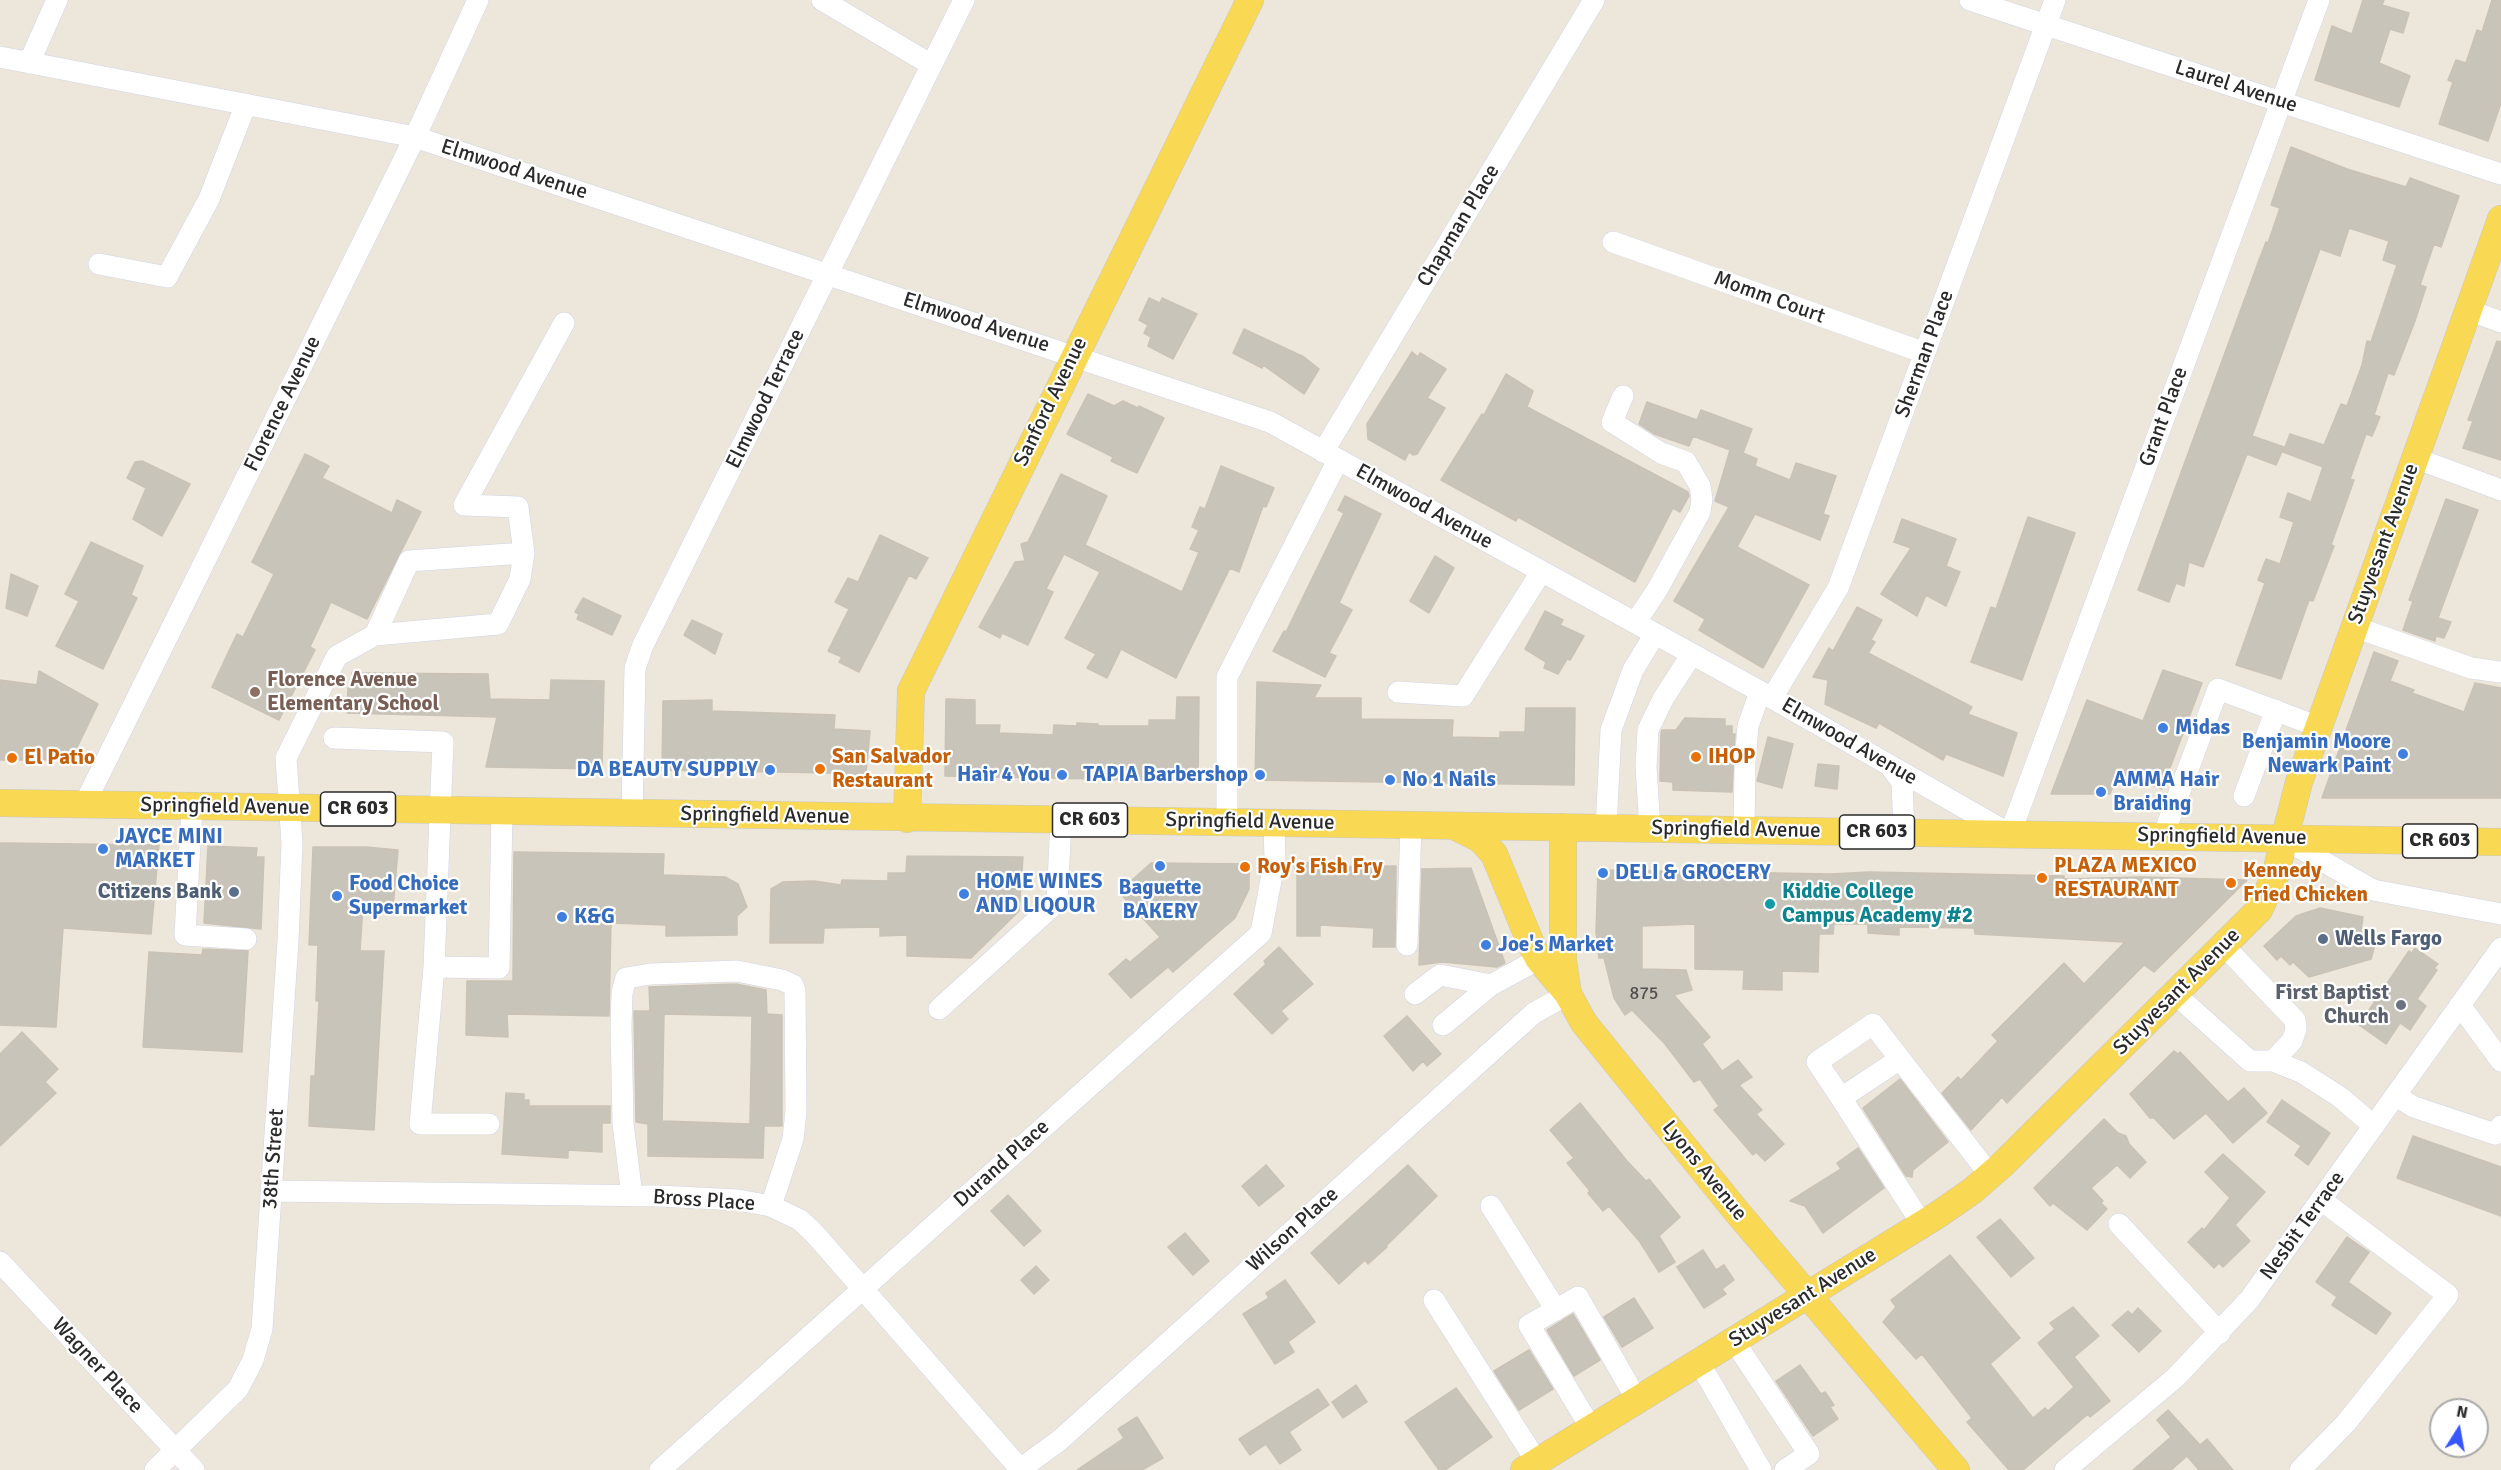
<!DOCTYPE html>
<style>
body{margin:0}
#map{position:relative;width:2501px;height:1470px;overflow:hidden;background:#ede6db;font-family:Signika,sans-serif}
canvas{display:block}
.north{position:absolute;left:2429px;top:1398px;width:60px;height:60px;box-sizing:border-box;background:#fff;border:2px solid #aaa;border-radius:50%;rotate:11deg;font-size:16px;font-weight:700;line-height:24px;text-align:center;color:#2a2a2a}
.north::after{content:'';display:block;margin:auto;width:21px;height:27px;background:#3756ff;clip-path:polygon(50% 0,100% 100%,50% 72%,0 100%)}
</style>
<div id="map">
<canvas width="2501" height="1470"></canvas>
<div class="north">N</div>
</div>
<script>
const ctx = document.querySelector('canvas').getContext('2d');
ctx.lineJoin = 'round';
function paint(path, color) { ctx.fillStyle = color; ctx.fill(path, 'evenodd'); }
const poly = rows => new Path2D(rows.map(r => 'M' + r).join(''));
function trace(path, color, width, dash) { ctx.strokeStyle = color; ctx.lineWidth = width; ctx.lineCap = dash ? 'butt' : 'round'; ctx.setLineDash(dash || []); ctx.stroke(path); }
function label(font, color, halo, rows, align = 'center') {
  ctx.font = font + ' Signika,sans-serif'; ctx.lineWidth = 4.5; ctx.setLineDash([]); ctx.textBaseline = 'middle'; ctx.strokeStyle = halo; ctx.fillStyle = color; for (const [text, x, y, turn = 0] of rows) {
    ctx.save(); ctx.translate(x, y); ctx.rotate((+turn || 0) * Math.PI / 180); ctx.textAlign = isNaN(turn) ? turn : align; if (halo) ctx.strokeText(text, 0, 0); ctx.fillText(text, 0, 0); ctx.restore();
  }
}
const building = poly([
 [2363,0,2384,0,2382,5,2409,13,2403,33,2390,29,2379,63,2410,76,2399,107,2315,80,2332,26,2352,34,2363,0],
 [2492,0,2501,0,2501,103,2488,141,2439,124,2453,82,2448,80,2456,60,2466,63,2477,30,2482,32,2492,0],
 [2291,147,2347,169,2406,187,2410,178,2459,196,2441,247,2434,244,2420,285,2426,287,2415,321,2394,375,2388,373,2374,415,2380,417,2372,436,2366,434,2350,479,2354,480,2331,545,2334,546,2313,601,2309,600,2281,679,2236,665,2265,583,2258,580,2266,559,2280,564,2294,522,2280,517,2288,493,2311,502,2323,467,2283,452,2290,434,2324,445,2341,404,2347,406,2362,365,2367,341,2371,342,2397,265,2383,260,2389,241,2349,228,2340,256,2320,249,2252,436,2284,447,2276,465,2247,454,2203,567,2189,562,2184,586,2176,583,2169,602,2138,590,2259,260,2266,242,2268,243,2280,208,2271,205,2291,147],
 [1149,298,1160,303,1162,298,1197,314,1173,359,1148,346,1151,337,1144,333,1148,325,1139,320,1149,298],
 [1244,329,1304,357,1319,369,1304,394,1263,365,1262,368,1233,353,1244,329],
 [2497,341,2501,342,2501,460,2463,448,2473,421,2468,420,2497,341],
 [1412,352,1418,357,1420,353,1446,369,1427,398,1445,408,1417,454,1413,455,1409,452,1405,460,1368,439,1367,424,1412,352],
 [1506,374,1533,391,1527,407,1688,492,1689,496,1680,512,1673,508,1635,582,1518,517,1516,521,1441,480,1482,414,1484,415,1506,374],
 [1088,394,1114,406,1123,401,1138,408,1139,406,1164,418,1137,473,1111,461,1113,457,1067,434,1088,394],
 [1647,402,1697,420,1701,410,1752,429,1743,453,1757,459,1755,466,1790,480,1796,463,1836,476,1823,514,1829,516,1820,540,1755,514,1737,547,1809,585,1763,668,1699,630,1705,619,1674,601,1729,507,1715,501,1730,450,1693,436,1689,446,1654,434,1639,424,1647,402],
 [305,454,329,466,322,478,392,513,397,500,421,512,367,619,331,602,310,647,315,650,279,720,212,687,237,634,243,637,274,574,252,562,305,454],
 [142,461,190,484,162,536,133,519,146,488,127,478,135,462,142,461],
 [1221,466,1274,488,1266,507,1263,506,1239,572,1230,568,1176,678,1121,649,1107,678,1087,668,1096,654,1065,638,1100,572,1064,554,1046,589,1053,592,1028,645,1002,633,1000,638,979,627,1015,562,1025,561,1021,544,1028,542,1061,474,1107,496,1085,545,1182,592,1199,552,1190,549,1199,530,1192,527,1200,507,1205,509,1221,466],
 [1345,496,1381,514,1339,603,1352,610,1329,653,1336,656,1325,677,1273,651,1284,631,1286,632,1344,513,1338,510,1345,496],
 [2446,499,2478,510,2438,618,2451,622,2444,638,2436,636,2435,641,2403,630,2413,601,2409,600,2446,499],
 [2028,517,2075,533,2022,680,1971,662,1991,607,1996,609,2028,517],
 [1902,519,1956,539,1946,566,1960,572,1946,606,1926,595,1917,616,1881,594,1911,548,1894,542,1902,519],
 [880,535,928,558,916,579,909,575,859,672,839,662,842,657,828,651,849,609,835,602,848,578,858,582,880,535],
 [91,542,143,566,131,595,137,598,103,669,56,646,79,601,65,594,91,542],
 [1435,556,1454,568,1429,613,1410,601,1435,556],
 [11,574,38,586,27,616,6,608,11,574],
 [583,598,621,616,612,635,577,619,579,614,575,612,583,598],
 [1857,607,1882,620,1871,640,1875,642,1868,653,1972,707,1968,714,2017,733,2003,776,1946,754,1943,760,1879,723,1876,728,1825,704,1828,680,1813,677,1829,648,1833,651,1857,607],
 [1545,611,1563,620,1560,625,1584,636,1570,660,1567,659,1558,674,1544,668,1546,662,1525,649,1545,611],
 [692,620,722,634,715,654,684,635,692,620],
 [2374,652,2398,661,2390,681,2414,690,2412,693,2464,712,2475,683,2501,688,2501,798,2322,798,2374,652],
 [2163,670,2202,683,2162,789,2118,772,2110,794,2051,794,2087,700,2143,721,2163,670],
 [39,671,98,704,71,760,0,760,0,680,37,685,39,671],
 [352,673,488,674,490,699,550,700,551,680,604,681,602,769,486,767,497,717,347,713,348,688,352,688,352,673],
 [1257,682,1321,685,1314,698,1361,698,1361,719,1453,720,1452,737,1500,738,1500,732,1525,732,1526,708,1575,708,1574,785,1255,780,1257,682],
 [1177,697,1199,697,1198,781,945,776,946,699,975,700,975,725,1000,725,999,733,1053,735,1054,725,1077,726,1077,723,1098,724,1098,726,1149,726,1149,720,1176,720,1177,697],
 [712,700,712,711,835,715,834,729,870,731,866,772,856,777,833,773,662,770,663,701,712,700],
 [1685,718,1725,719,1725,726,1732,726,1732,734,1735,734,1732,792,1673,790,1673,782,1660,781,1661,733,1662,730,1676,730,1685,718],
 [1768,737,1793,744,1782,788,1757,781,1768,737],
 [1818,764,1839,766,1837,789,1815,786,1818,764],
 [0,843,159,845,151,934,63,928,56,1027,0,1025,0,843],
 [208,846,257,848,256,857,264,857,261,929,204,923,208,846],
 [313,847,366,847,398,850,393,908,363,905,360,951,384,951,374,1130,309,1126,311,1076,315,1076,319,1001,316,1001,318,945,309,945,313,847],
 [514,852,664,854,663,875,725,877,738,884,747,907,737,916,737,935,666,936,666,925,611,923,609,1016,507,1014,508,1037,466,1035,467,981,513,981,514,852],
 [907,856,1023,857,1019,911,971,958,907,956,907,935,880,936,880,927,824,928,823,943,770,943,771,889,783,882,814,881,841,885,842,880,888,881,888,873,906,873,907,856],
 [1293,861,1320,864,1320,867,1396,866,1395,947,1373,947,1374,928,1320,925,1320,936,1297,936,1297,876,1293,861],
 [1151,863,1249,864,1249,889,1235,918,1173,972,1168,967,1131,998,1109,974,1126,959,1130,962,1160,937,1119,892,1151,863],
 [1471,868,1505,963,1497,967,1442,962,1419,965,1422,869,1471,868],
 [1598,870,1831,874,1869,872,2064,876,2064,879,2141,877,2247,880,2154,972,2144,965,2007,1103,2002,1097,1971,1130,1942,1093,1958,1077,1961,1080,1998,1041,1992,1035,2064,963,2084,984,2125,942,1975,934,1974,928,1899,927,1899,935,1868,933,1868,924,1834,924,1833,934,1819,934,1818,972,1782,971,1782,990,1743,989,1744,970,1695,969,1695,924,1642,926,1642,969,1686,970,1692,990,1674,995,1710,1037,1702,1044,1722,1071,1738,1060,1752,1077,1739,1085,1762,1110,1756,1114,1784,1144,1765,1161,1756,1152,1753,1155,1714,1110,1719,1106,1700,1079,1694,1082,1665,1044,1632,1010,1625,1015,1614,998,1604,958,1599,958,1596,932,1598,870],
 [2320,908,2363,917,2361,931,2378,934,2371,959,2309,977,2293,962,2290,965,2281,956,2277,960,2264,946,2296,916,2320,908],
 [1279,947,1313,984,1281,1011,1288,1019,1272,1034,1234,994,1266,964,1264,961,1279,947],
 [2415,948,2438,964,2434,968,2437,970,2417,999,2426,1006,2410,1030,2400,1023,2386,1044,2359,1025,2409,951,2412,953,2415,948],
 [203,949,248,951,242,1052,143,1047,149,952,202,955,203,949],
 [736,984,766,990,767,1014,782,1015,782,1126,764,1126,763,1158,648,1156,648,1124,636,1122,634,1011,650,1011,649,987,736,984],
 [664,1014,752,1016,750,1124,662,1121,664,1014],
 [1407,1016,1441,1054,1427,1066,1423,1061,1413,1071,1384,1036,1407,1016],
 [22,1032,58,1069,45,1082,56,1093,0,1146,0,1054,22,1032],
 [2174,1051,2178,1054,2180,1052,2228,1102,2244,1088,2267,1113,2233,1143,2206,1113,2174,1139,2154,1118,2150,1118,2130,1094,2174,1051],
 [1900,1079,1948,1142,1913,1170,1912,1177,1906,1176,1863,1108,1900,1079],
 [506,1093,524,1094,524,1100,529,1100,529,1106,610,1106,610,1123,602,1123,602,1152,568,1150,568,1158,502,1154,506,1093],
 [2282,1100,2330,1133,2308,1165,2295,1155,2301,1146,2267,1122,2282,1100],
 [1580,1103,1627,1161,1646,1181,1649,1179,1680,1217,1659,1236,1675,1262,1659,1272,1640,1242,1609,1206,1603,1211,1588,1193,1590,1191,1567,1163,1574,1158,1550,1130,1580,1103],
 [2104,1119,2118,1133,2126,1136,2129,1144,2146,1162,2130,1178,2117,1165,2091,1188,2103,1201,2101,1203,2107,1209,2087,1230,2053,1203,2050,1206,2034,1188,2104,1119],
 [2413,1136,2501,1167,2501,1216,2397,1178,2413,1136],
 [1858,1148,1884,1188,1823,1233,1805,1206,1790,1201,1841,1169,1837,1163,1858,1148],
 [2223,1154,2265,1192,2235,1225,2250,1241,2223,1267,2219,1263,2214,1268,2188,1242,2202,1228,2204,1230,2230,1198,2205,1172,2223,1154],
 [1266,1165,1284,1186,1259,1206,1242,1186,1266,1165],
 [1408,1165,1437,1196,1386,1246,1387,1247,1368,1264,1365,1260,1339,1284,1311,1253,1408,1165],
 [1008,1195,1041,1231,1024,1246,991,1211,1008,1195],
 [2000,1219,2034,1258,2011,1277,1977,1237,2000,1219],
 [1185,1233,1209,1261,1193,1275,1168,1247,1185,1233],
 [2347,1237,2369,1252,2348,1282,2391,1313,2376,1334,2332,1305,2337,1297,2316,1282,2347,1237],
 [1703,1250,1716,1270,1724,1265,1734,1280,1722,1289,1726,1294,1704,1308,1677,1267,1703,1250],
 [1950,1255,2020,1338,1990,1364,2033,1418,2045,1408,2048,1411,2074,1387,2038,1343,2055,1329,2050,1323,2073,1307,2099,1336,2074,1357,2110,1401,2090,1417,2088,1414,2023,1470,2009,1470,1967,1422,1972,1418,1922,1354,1916,1359,1883,1322,1896,1307,1891,1300,1950,1255],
 [1036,1266,1049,1280,1034,1294,1021,1280,1036,1266],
 [1285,1280,1315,1322,1288,1342,1294,1352,1275,1364,1243,1314,1269,1298,1266,1293,1285,1280],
 [1634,1298,1653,1328,1622,1347,1604,1317,1634,1298],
 [2138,1308,2161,1331,2139,1352,2112,1325,2128,1311,2132,1315,2138,1308],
 [1573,1314,1600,1360,1574,1376,1547,1330,1573,1314],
 [1529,1350,1553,1389,1519,1410,1494,1371,1529,1350],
 [1800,1365,1821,1394,1825,1392,1834,1405,1830,1407,1838,1419,1813,1436,1776,1381,1800,1365],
 [1356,1385,1367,1402,1343,1418,1332,1402,1356,1385],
 [1456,1388,1492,1437,1445,1470,1439,1470,1405,1422,1456,1388],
 [1318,1389,1329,1405,1289,1432,1301,1450,1280,1464,1266,1444,1250,1455,1239,1439,1318,1389],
 [2168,1410,2200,1445,2207,1439,2233,1470,2199,1470,2187,1456,2171,1470,2133,1470,2171,1437,2157,1420,2168,1410],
 [1137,1417,1163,1458,1142,1470,1077,1470,1124,1438,1118,1429,1137,1417]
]);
paint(building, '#c8c4ba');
trace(building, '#c9c2b5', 1.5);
const minor = poly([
 [822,0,930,64],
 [1970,0,2501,174],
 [0,57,415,137,1270,422,1772,698,2010,834,2319,0],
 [29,63,57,0],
 [1613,242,1925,353],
 [99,264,167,277,209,199,246,104],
 [2468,310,2501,322],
 [1623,396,1612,422,1661,453,1686,462,1700,486,1702,499,1700,512,1657,590,1635,623],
 [1323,452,1594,0],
 [2415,458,2501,490],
 [2355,627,2471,668,2501,672],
 [375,635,498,624,520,579,524,553],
 [1398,692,1463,696,1541,572],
 [1772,698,1838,588,2055,0],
 [334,738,443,742,434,967,499,968,502,812],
 [1890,766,1902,782,1904,832],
 [2244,796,2276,710],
 [84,805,415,137,478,0],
 [192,807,185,935,246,939],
 [632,814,635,668,643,645,964,0],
 [1227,821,1227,677,1338,460],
 [1606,828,1611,730,1633,670,1655,634],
 [1650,829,1646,767,1648,730,1663,699,1692,654],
 [1744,830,1745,762,1748,726,1760,692],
 [2163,836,2218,689,2319,727],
 [2284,839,2373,890,2501,914],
 [1407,945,1411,824],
 [434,967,420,1124,489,1124],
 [1415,994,1440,975,1491,985],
 [2175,994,2250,1061,2273,1061,2292,1041,2296,1029,2295,1020,2224,946],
 [2460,1005,2501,1061],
 [939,1009,1057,902,1061,820],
 [1443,1025,1491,985,1539,959],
 [2273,1061,2301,1072,2340,1097,2374,1126],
 [2396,1096,2414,1107,2495,1134,2501,1126],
 [1841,1098,1817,1062,1873,1024,1900,1059],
 [272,1191,660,1196,738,1200,771,1206,800,1220,814,1233,1021,1470],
 [632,1196,623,1123,621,1026,622,993,626,978,651,974,737,971,782,980,793,985,795,991,796,1112,793,1139,771,1206],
 [1491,1206,1556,1310],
 [1922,1224,1841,1098,1900,1059,1990,1175],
 [2119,1224,2220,1333],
 [0,1262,194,1470],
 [1434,1300,1537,1462],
 [1734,1341,1809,1454,1785,1470],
 [1699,1362,1761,1470],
 [1591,1428,1529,1325,1578,1297,1637,1400],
 [155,1470,238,1389,253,1360,262,1329,288,941,292,843,286,758,337,656,375,635,409,561,524,553,518,507,464,505,564,323],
 [660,1470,1261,933,1275,859,1274,823],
 [1019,1470,1060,1440,1534,1013,1568,994],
 [2065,1470,2175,1378,2249,1300,2501,948],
 [2300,1470,2346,1423,2448,1295,2321,1200]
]);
const major = poly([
 [0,803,2501,842],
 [907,819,911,691,1250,0],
 [1454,826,1480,839,1494,854,1532,946,1539,959,1568,994],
 [1563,827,1563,961,1568,994,1584,1023,1737,1212,1956,1470],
 [1524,1470,1939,1214,1972,1191,2002,1165,2259,910,2275,876,2299,782,2501,219]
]);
trace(minor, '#d0d4e4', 22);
trace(major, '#c8c8c8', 28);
trace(minor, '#fff', 21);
trace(major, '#f9d854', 27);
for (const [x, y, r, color] of [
 [255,692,6,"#8d6e63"],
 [2163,728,6,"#3f7fe0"],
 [2403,754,6,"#3f7fe0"],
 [1696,757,6,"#e8710a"],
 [12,758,6,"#e8710a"],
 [820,769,6,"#e8710a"],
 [770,770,6,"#3f7fe0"],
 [1062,775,6,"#3f7fe0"],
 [1260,775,6,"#3f7fe0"],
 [1390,780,6,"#3f7fe0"],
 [2101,792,6,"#3f7fe0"],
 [103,849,6,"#3f7fe0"],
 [1160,866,6,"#3f7fe0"],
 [1245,867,6,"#e8710a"],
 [1603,873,6,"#3f7fe0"],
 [2042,878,6,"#e8710a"],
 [2231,883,6,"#e8710a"],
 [234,892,6,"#5c6f8a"],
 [964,894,6,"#3f7fe0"],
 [337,896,6,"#3f7fe0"],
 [1770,904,6,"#0f9aa8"],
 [562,917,6,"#3f7fe0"],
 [2323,939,6,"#5c6f8a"],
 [1486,945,6,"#3f7fe0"],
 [2401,1005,6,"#6b7280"]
]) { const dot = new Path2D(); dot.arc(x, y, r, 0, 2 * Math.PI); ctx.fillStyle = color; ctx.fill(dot); trace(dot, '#fff', 2); }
label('18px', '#52504e', null, [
 ["875",1644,994]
]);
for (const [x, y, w] of [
 [358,809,75],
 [1090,820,75],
 [1877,832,75],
 [2440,841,75]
]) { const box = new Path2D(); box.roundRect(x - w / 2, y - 17, w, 34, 4.5); ctx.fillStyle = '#fff'; ctx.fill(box); trace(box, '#2a2a2a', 1.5); }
label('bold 20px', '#2a2a2a', null, [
 ["CR 603",358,809],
 ["CR 603",1090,820],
 ["CR 603",1877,832],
 ["CR 603",2440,841]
]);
label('21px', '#2a2a2a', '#fff', [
 ["Laurel Avenue",2236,87,18],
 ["Elmwood Avenue",514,170,18],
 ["Chapman Place",1459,226,-59],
 ["Momm Court",1769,298,20],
 ["Elmwood Avenue",976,323,18],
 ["Sherman Place",1925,354,-70],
 ["Elmwood Terrace",766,399,-64],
 ["Sanford Avenue",1051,402,-64],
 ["Florence Avenue",283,404,-64],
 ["Grant Place",2164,417,-70],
 ["Elmwood Avenue",1424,507,29],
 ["Stuyvesant Avenue",2384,544,-70],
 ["Elmwood Avenue",1849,742,30],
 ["Springfield Avenue",225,807,1],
 ["Springfield Avenue",765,816,1],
 ["Springfield Avenue",1250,822,1],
 ["Springfield Avenue",1736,830,1],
 ["Springfield Avenue",2222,837,1],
 ["Stuyvesant Avenue",2177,992,-45],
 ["38th Street",274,1159,-86],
 ["Durand Place",1002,1164,-42],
 ["Lyons Avenue",1704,1171,51],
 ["Bross Place",704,1201,4],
 ["Nesbit Terrace",2303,1226,-54],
 ["Wilson Place",1293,1230,-42],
 ["Stuyvesant Avenue",1803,1298,-32],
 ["Wagner Place",97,1366,47]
]);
label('bold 21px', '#785e54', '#fff', [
 ["Florence Avenue",267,680],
 ["Elementary School",267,704]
], 'left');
label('bold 21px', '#366cbe', '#fff', [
 ["Midas",2175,728],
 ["Benjamin Moore",2391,742,"right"],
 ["Newark Paint",2391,766,"right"],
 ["DA BEAUTY SUPPLY",758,770,"right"],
 ["Hair 4 You",1050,775,"right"],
 ["TAPIA Barbershop",1248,775,"right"],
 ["No 1 Nails",1402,780],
 ["AMMA Hair",2113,780],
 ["Braiding",2113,804],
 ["JAYCE MINI",115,837],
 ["MARKET",115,861],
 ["DELI & GROCERY",1615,873],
 ["HOME WINES",976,882],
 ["AND LIQOUR",976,906],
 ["Food Choice",349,884],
 ["Supermarket",349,908],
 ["Baguette",1160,888,"center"],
 ["BAKERY",1160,912,"center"],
 ["K&G",574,917],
 ["Joe's Market",1498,945]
], 'left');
label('bold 21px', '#c56008', '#fff', [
 ["San Salvador",832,757],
 ["Restaurant",832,781],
 ["IHOP",1708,757],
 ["El Patio",24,758],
 ["PLAZA MEXICO",2054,866],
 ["RESTAURANT",2054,890],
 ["Roy's Fish Fry",1257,867],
 ["Kennedy",2243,871],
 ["Fried Chicken",2243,895]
], 'left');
label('bold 21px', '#4e5e75', '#fff', [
 ["Citizens Bank",222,892],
 ["Wells Fargo",2335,939,"left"]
], 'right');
label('bold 21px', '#0d838f', '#fff', [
 ["Kiddie College",1782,892],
 ["Campus Academy #2",1782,916]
], 'left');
label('bold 21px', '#5b616d', '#fff', [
 ["First Baptist",2389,993],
 ["Church",2389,1017]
], 'right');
</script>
